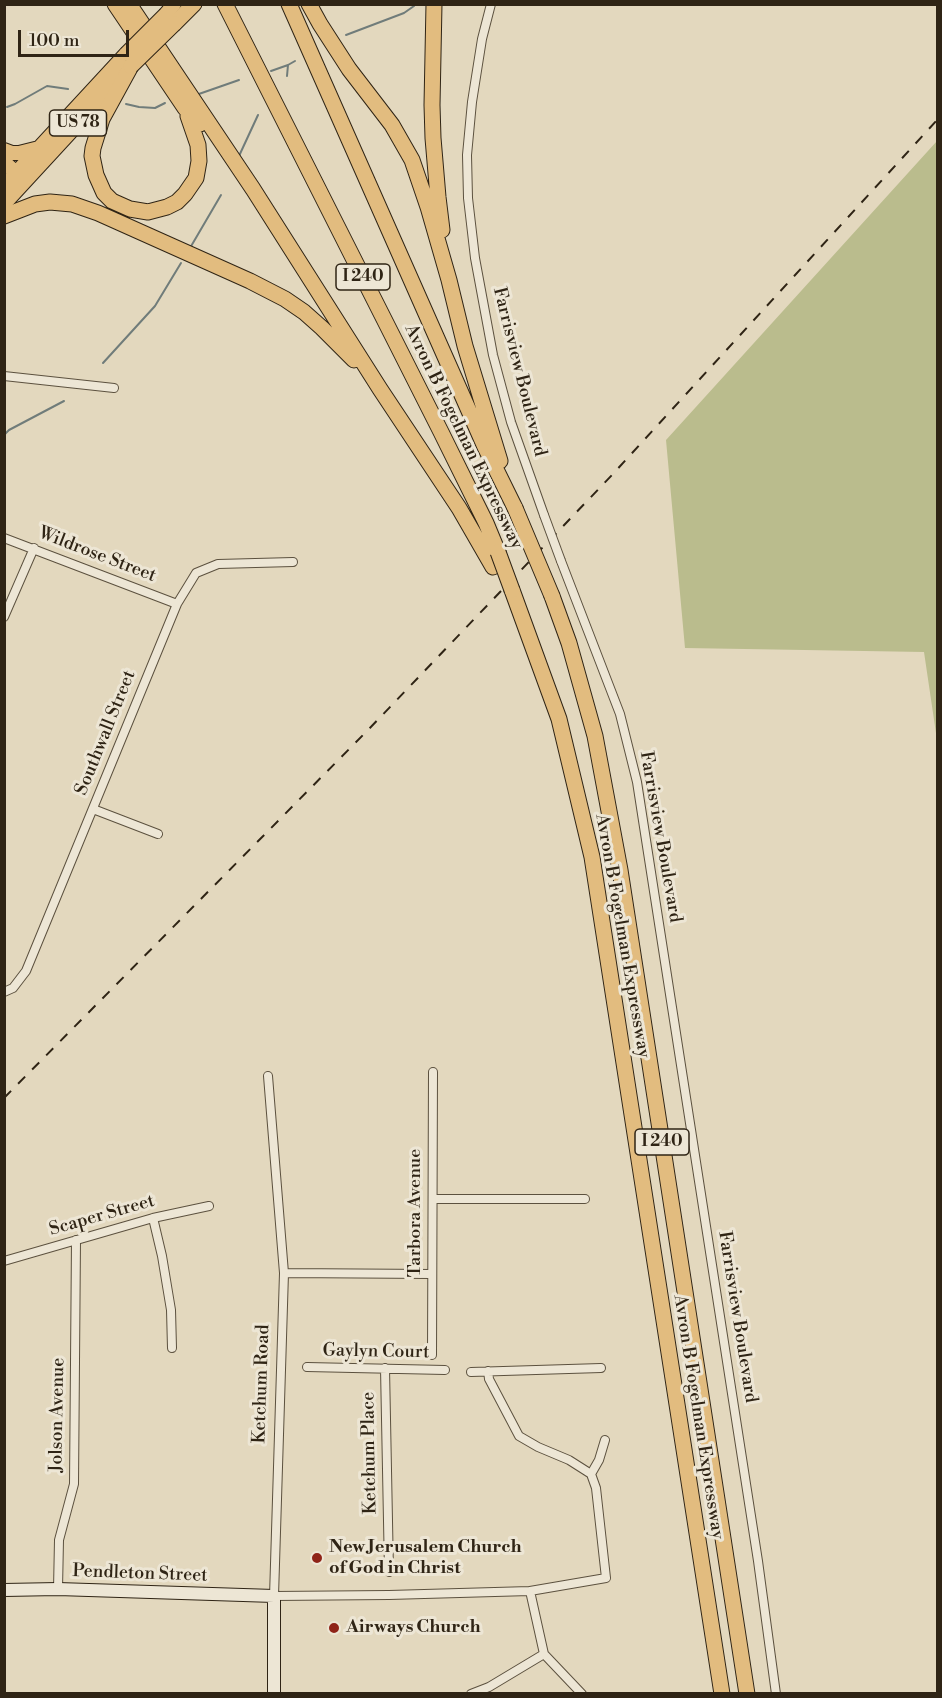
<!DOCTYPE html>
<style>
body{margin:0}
#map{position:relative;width:942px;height:1698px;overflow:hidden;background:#e3d8be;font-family:"Libre Bodoni",serif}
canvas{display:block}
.frame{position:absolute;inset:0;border:6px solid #2f2415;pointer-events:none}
.scale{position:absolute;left:18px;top:30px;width:111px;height:27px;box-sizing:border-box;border:3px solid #2f2415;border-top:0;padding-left:8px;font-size:18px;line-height:21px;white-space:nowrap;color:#2f2415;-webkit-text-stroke:4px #ede6d5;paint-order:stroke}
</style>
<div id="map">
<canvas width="942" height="1698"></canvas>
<div class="frame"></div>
<div class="scale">100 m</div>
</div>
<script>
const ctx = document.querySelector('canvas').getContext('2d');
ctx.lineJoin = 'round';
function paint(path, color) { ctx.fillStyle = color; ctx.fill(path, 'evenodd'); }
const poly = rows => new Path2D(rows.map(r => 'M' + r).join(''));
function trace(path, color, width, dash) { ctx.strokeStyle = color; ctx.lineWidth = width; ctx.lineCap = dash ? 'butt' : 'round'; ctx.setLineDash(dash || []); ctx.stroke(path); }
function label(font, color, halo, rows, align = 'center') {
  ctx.font = font + ' "Libre Bodoni",serif'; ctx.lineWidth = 6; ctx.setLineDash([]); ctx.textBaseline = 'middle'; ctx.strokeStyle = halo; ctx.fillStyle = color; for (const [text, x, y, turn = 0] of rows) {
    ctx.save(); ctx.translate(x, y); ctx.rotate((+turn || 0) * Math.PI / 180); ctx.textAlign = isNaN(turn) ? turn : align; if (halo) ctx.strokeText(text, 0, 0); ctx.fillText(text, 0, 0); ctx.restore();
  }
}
paint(poly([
 [937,141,937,740,924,652,685,648,666,440]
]), '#babc8d');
trace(poly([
 [346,35,404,13,414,6],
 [271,71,288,65],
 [287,76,288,65,295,61],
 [196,95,239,80],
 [126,104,139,107,155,108,165,103],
 [7,107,15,104,47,86,68,89],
 [239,156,258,115],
 [190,248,221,195],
 [103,363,155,306,181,263],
 [4,435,9,430,64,401]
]), '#707c7a', 2);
const street = poly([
 [491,4,482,39,472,102,467,155,468,198,475,258,493,355,511,422,544,515],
 [4,376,114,388],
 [4,538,177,604],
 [561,561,620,714,637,782,758,1561,776,1694],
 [4,617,34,548],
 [93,809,158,834],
 [4,992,13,988,26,971,177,604,196,573,218,564,293,562],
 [268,1076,284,1273,274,1596,389,1595,530,1591,606,1578,596,1488,591,1474,569,1460,538,1447,519,1436,489,1379,488,1371],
 [433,1199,585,1199],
 [153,1218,162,1256,171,1310,172,1348],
 [4,1261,153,1218,209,1206],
 [284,1273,432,1274],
 [432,1355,433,1072],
 [307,1367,445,1370],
 [385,1368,389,1572],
 [471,1372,601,1368],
 [591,1474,599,1460,605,1440],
 [58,1589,59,1540,74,1484,76,1240],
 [530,1591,544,1654,582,1694],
 [471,1694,489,1687,544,1654]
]);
const secondary = poly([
 [4,1590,58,1589,274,1596,274,1694]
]);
const primary = poly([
 [166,14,174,4],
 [4,150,12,153,19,153,39,148],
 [4,162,24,180],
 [4,186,126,54],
 [4,204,122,76]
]);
const highway = poly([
 [115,4,185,108,200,124],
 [129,4,253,189,380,389,459,508,493,567],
 [225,4,441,432,486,523,498,552],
 [289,4,485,447,515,508],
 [309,4,320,24,349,69,392,125,412,160,428,207,449,280,465,346,500,461],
 [434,4,432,105,433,138,438,197,442,230],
 [174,24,194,4],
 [131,66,102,119,93,148,92,156,96,175,104,193,112,201,130,209,148,212,167,207,177,202,185,194,196,178,199,161,198,145,188,116],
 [4,216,35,204,50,202,72,204,98,213,250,281,285,299,304,312,322,328,354,360],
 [512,590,559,719,592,857,722,1694],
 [552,596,569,643,595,736,620,870,747,1694]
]);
trace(street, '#5c513f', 10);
trace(secondary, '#2f2415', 14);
trace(primary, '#2f2415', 16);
trace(highway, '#2f2415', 17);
trace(street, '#ede6d5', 8);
trace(secondary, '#ede6d5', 12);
trace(primary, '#e2bc7f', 14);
trace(highway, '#e2bc7f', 15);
trace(poly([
 [4,1098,368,730,612,475,938,119]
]), '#2f2415', 2, [10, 10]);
const streetBridge = poly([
 [544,515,561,561]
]);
const primaryBridge = poly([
 [126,54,166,14]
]);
const highwayBridge = poly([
 [131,66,174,24],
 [515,508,552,596],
 [498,552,512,590]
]);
trace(streetBridge, '#5c513f', 10, []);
trace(primaryBridge, '#2f2415', 16, []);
trace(highwayBridge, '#2f2415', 17, []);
trace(streetBridge, '#ede6d5', 8);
trace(primaryBridge, '#e2bc7f', 14);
trace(highwayBridge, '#e2bc7f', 15);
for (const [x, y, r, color] of [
 [317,1558,6,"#8f2418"],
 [334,1628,6,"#8f2418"]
]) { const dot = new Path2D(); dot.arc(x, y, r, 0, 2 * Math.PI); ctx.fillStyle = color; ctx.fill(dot); trace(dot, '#ede6d5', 2); }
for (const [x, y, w] of [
 [78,123,57],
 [363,277,54],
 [662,1142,54]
]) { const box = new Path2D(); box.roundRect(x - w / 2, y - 13, w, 26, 4.5); ctx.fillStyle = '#ede6d5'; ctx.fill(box); trace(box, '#2f2415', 1.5); }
label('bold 16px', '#2f2415', null, [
 ["US 78",78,123],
 ["I 240",363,277],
 ["I 240",662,1142]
]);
label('18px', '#2f2415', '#ede6d5', [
 ["Farrisview Boulevard",519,372,76],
 ["Avron B Fogelman Expressway",463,437,64],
 ["Wildrose Street",97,555,21],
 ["Southwall Street",106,733,-68],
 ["Farrisview Boulevard",660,837,80],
 ["Avron B Fogelman Expressway",622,936,80],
 ["Tarbora Avenue",416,1213,-90],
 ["Scaper Street",102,1216,-16],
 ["Farrisview Boulevard",737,1317,81],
 ["Gaylyn Court",376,1352,1],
 ["Ketchum Road",262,1384,-88],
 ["Jolson Avenue",58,1415,-89],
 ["Avron B Fogelman Expressway",698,1417,81],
 ["Ketchum Place",370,1453,-91],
 ["Pendleton Street",140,1574,2]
]);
label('bold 18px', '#2f2415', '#ede6d5', [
 ["New Jerusalem Church",329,1548],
 ["of God in Christ",329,1569],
 ["Airways Church",346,1628]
], 'left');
</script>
